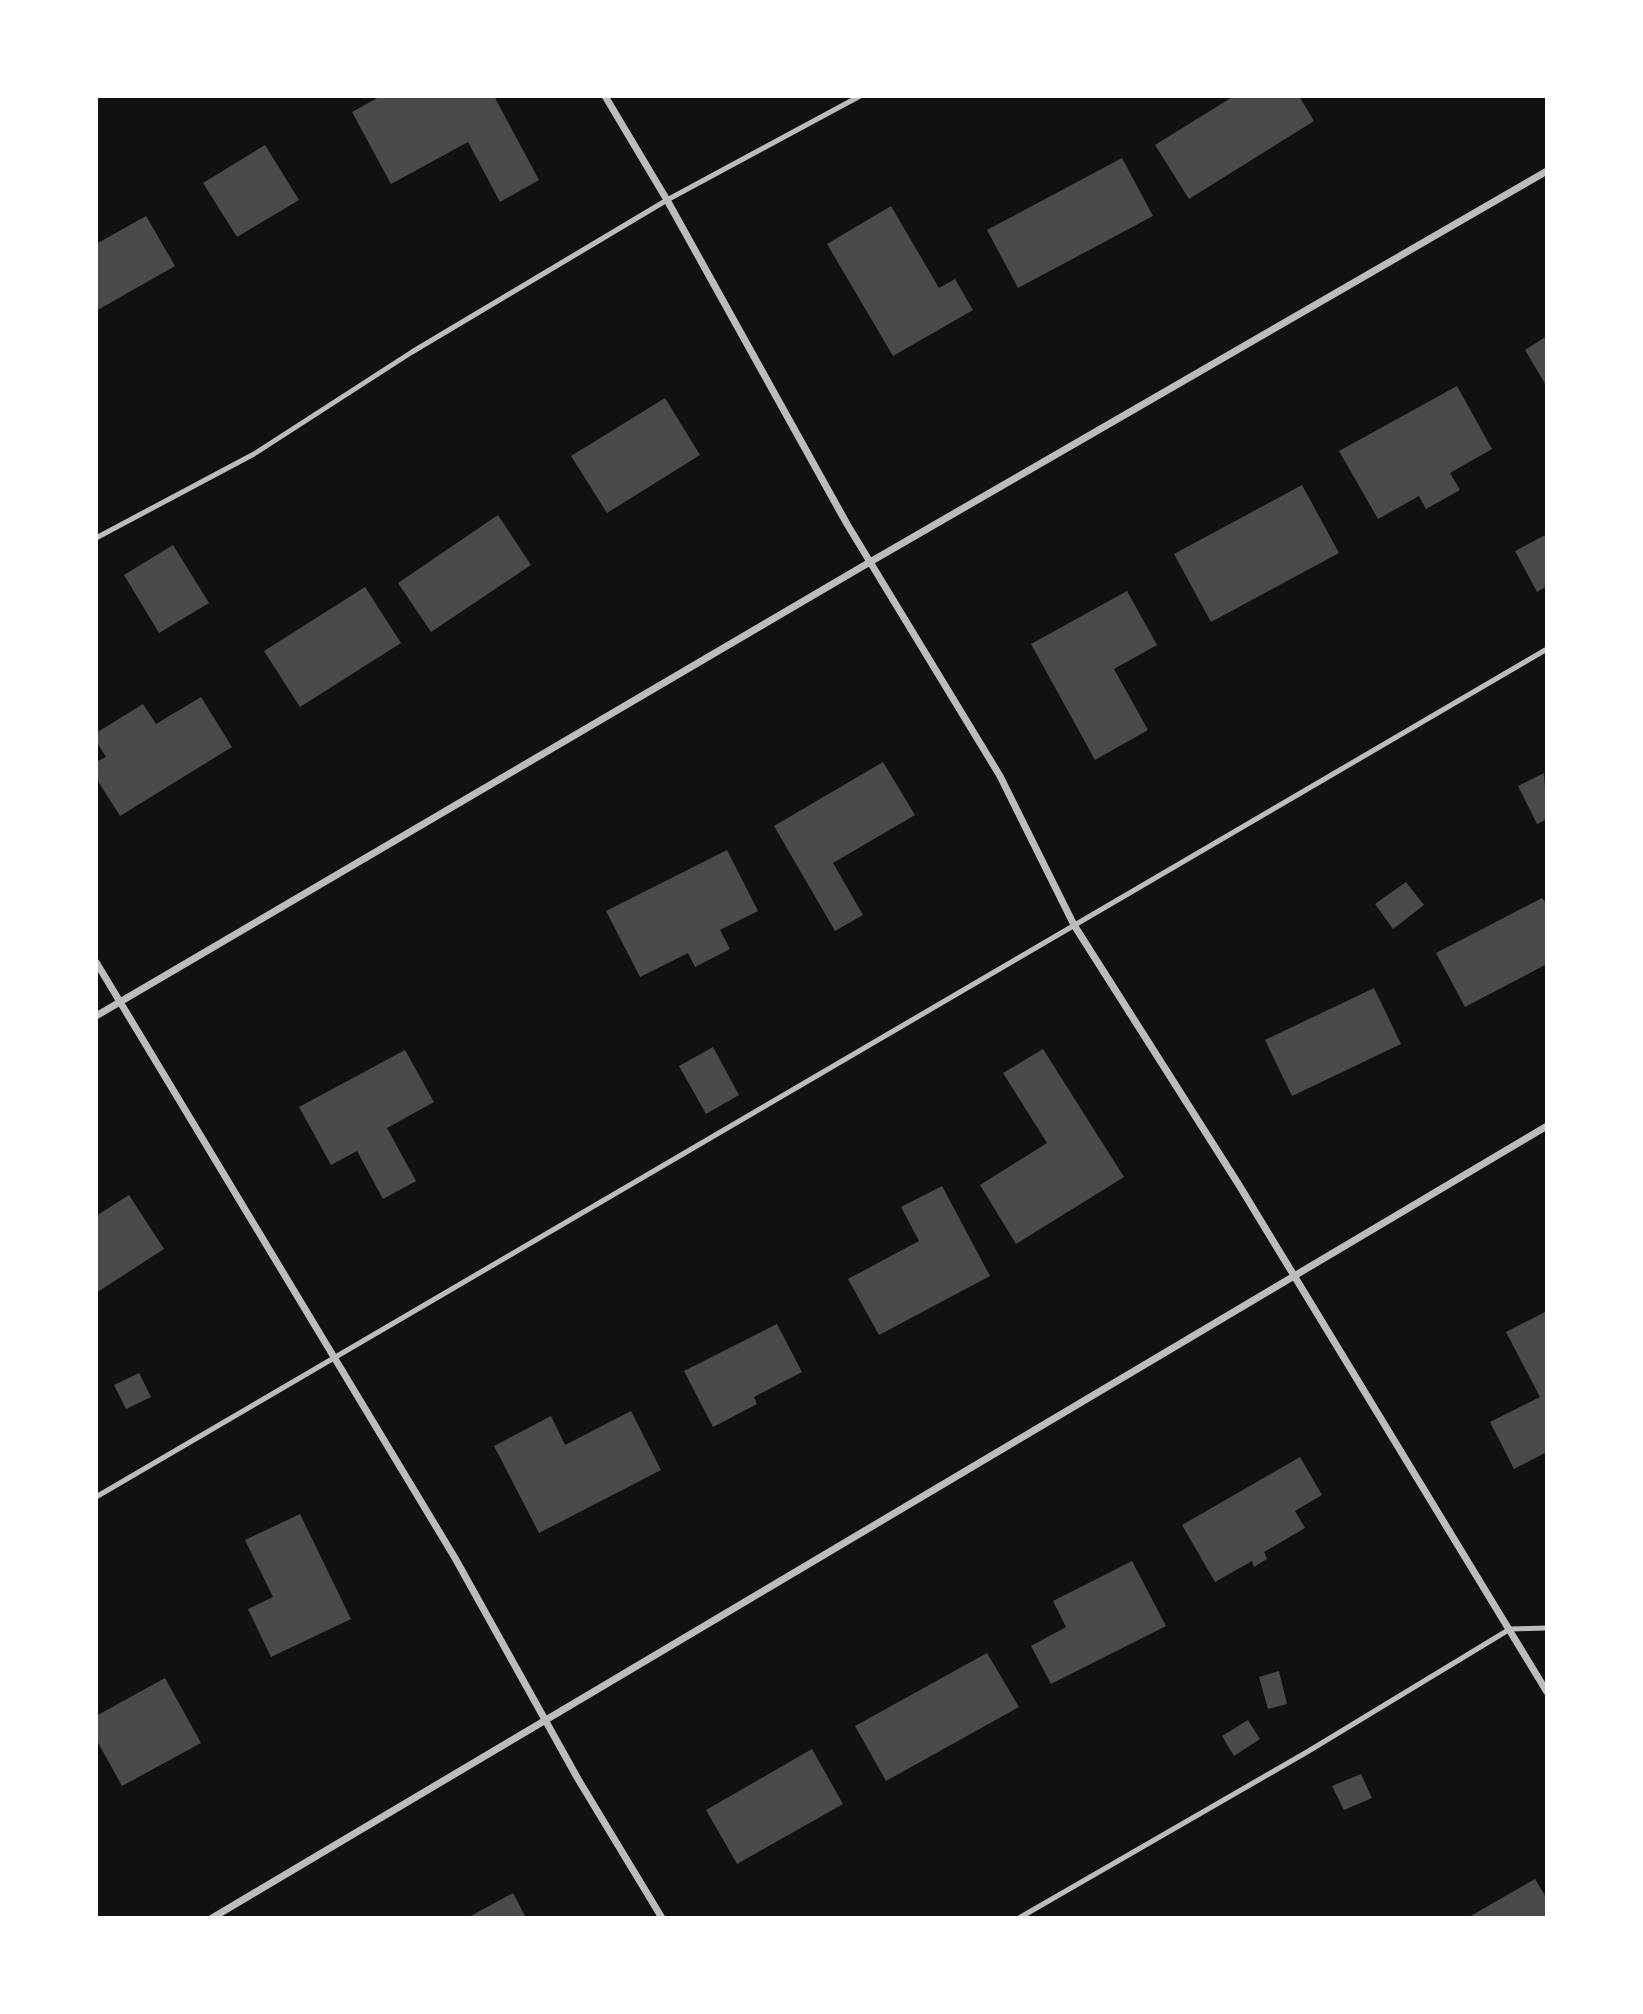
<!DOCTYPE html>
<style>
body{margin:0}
#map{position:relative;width:1643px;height:2014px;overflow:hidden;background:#111;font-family:"Nunito Sans",sans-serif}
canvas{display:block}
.frame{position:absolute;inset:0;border:98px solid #fff;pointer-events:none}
</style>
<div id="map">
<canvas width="1643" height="2014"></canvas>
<div class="frame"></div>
</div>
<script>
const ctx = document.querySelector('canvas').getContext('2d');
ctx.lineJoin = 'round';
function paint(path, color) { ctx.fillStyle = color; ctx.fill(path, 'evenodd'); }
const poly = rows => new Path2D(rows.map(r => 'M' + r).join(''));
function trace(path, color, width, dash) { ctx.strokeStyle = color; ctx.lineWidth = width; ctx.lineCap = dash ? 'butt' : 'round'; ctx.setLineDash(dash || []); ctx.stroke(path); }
paint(poly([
 [381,96,494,96,539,180,500,202,468,142,391,184,352,112],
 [1234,96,1299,96,1314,121,1189,199,1155,145],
 [265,145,299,200,237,237,203,183],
 [1122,158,1153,216,1018,288,987,230],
 [891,206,939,288,955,279,973,310,893,356,827,244],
 [146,216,175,266,96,311,96,244],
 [1547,336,1547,387,1525,350],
 [1457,386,1492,449,1450,473,1460,490,1426,509,1419,496,1378,519,1339,451],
 [665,398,700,455,607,513,571,456],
 [1302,485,1339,553,1211,622,1174,554],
 [498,515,531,565,431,632,398,583],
 [1547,534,1547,586,1537,592,1515,551],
 [173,545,209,603,159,633,124,575],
 [365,587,401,643,300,707,264,651],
 [1127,591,1157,645,1114,669,1148,730,1095,760,1031,644],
 [201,697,232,747,120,816,96,778,96,762,106,757,96,741,96,733,143,704,156,724],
 [883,762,915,815,833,863,863,915,835,931,774,826],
 [1544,773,1547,819,1537,824,1518,786],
 [727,850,758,911,720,930,730,949,695,967,688,953,640,977,606,911],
 [1406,882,1424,905,1393,929,1375,904],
 [1542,898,1547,904,1547,964,1465,1007,1436,953],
 [1374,988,1401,1044,1292,1096,1265,1040],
 [713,1047,739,1095,706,1114,679,1066],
 [1043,1049,1124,1177,1016,1244,980,1185,1047,1143,1003,1073],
 [405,1050,434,1102,387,1128,416,1181,383,1199,357,1151,331,1165,299,1107],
 [942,1186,990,1276,879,1335,848,1279,919,1241,901,1207],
 [129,1195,164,1249,96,1293,96,1216],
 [1547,1311,1547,1452,1514,1469,1490,1422,1540,1397,1506,1332],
 [777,1324,802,1372,754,1397,757,1404,713,1427,684,1371],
 [139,1373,151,1397,126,1409,114,1385],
 [631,1411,661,1470,539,1533,494,1446,551,1416,565,1445],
 [1300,1457,1322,1495,1295,1511,1305,1528,1264,1552,1267,1559,1254,1567,1252,1561,1215,1582,1182,1525],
 [300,1514,351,1619,271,1657,248,1609,273,1597,245,1540],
 [1132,1561,1166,1626,1051,1684,1031,1646,1066,1627,1053,1601],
 [987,1653,1019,1707,886,1781,855,1726],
 [1279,1671,1287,1704,1268,1709,1259,1677],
 [165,1678,201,1743,122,1786,96,1739,96,1716],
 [1248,1720,1260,1739,1234,1756,1222,1736],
 [812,1749,843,1804,737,1864,706,1810],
 [1361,1774,1372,1798,1344,1810,1332,1786],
 [1535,1879,1547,1899,1547,1918,1467,1918],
 [513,1893,526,1918,467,1918]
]), '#4a4a4a');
trace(poly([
 [96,538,254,454,412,352,667,200,860,96],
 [96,1497,1547,649],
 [1019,1918,1307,1752,1510,1629,1547,1628]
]), '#bcbcbc', 5);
trace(poly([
 [605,96,667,200,847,524,1000,776,1074,925,1239,1185,1547,1692],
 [96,962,455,1558,578,1779,662,1918],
 [96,1016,870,562,1547,171],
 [212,1918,1547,1126]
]), '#bcbcbc', 7);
</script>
